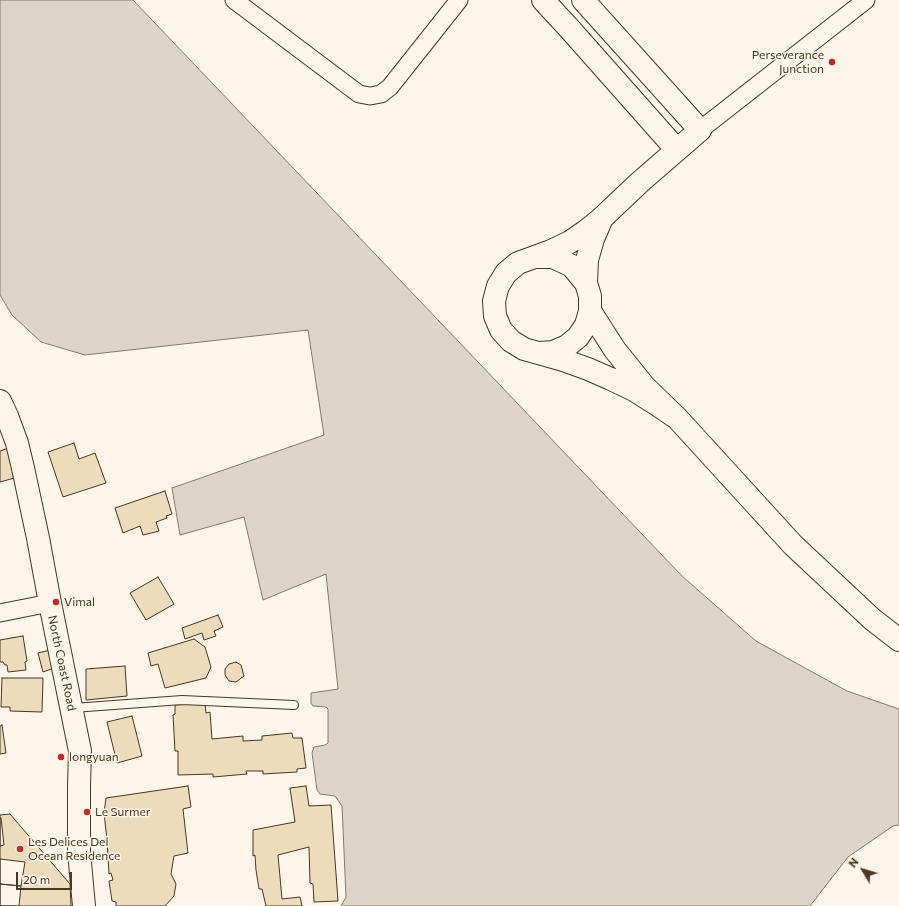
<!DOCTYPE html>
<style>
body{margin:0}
#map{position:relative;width:899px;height:906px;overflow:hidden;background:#fbf6e9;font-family:Commissioner,sans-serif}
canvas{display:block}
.north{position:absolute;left:843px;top:850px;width:40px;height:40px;-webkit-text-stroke:3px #fbf6e9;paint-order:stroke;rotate:308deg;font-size:11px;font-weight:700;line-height:16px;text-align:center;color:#4a3520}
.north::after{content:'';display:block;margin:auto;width:14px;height:18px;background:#4a3520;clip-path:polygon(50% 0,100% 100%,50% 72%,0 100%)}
.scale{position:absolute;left:16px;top:872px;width:56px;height:18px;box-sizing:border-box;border:2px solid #4a3520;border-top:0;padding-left:5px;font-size:12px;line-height:14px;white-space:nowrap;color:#4a3520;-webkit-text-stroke:3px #fbf6e9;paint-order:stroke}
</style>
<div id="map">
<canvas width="899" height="906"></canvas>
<div class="north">N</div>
<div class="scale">20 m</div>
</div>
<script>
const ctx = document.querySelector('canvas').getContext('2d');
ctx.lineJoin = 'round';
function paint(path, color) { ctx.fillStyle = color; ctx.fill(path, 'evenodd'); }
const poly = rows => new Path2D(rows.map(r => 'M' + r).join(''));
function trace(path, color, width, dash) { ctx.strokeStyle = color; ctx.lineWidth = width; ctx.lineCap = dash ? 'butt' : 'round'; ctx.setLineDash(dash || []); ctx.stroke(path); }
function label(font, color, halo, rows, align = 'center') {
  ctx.font = font + ' Commissioner,sans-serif'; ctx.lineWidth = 3; ctx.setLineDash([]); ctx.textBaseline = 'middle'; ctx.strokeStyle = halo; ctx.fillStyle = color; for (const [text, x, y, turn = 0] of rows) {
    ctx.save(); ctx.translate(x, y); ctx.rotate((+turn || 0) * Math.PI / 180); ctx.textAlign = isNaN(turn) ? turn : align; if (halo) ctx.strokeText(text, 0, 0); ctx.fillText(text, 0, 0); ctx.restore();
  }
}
const water = poly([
 [0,0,133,0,682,576,756,641,847,691,899,709,899,825,893,826,848,857,810,906,341,906,346,897,342,806,335,796,320,794,317,790,312,753,314,747,325,745,328,743,328,709,326,707,313,706,311,703,311,693,338,689,326,574,263,600,244,517,180,535,172,488,324,435,308,330,85,355,41,342,12,315,0,295,0,0]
]);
paint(water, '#dcd4c6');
trace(water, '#887966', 1);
const building = poly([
 [74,443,79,459,95,453,106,483,63,497,48,452,74,443],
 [9,448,18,477,0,482,0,451,9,448],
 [165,491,172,514,166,516,167,518,156,522,159,531,143,535,140,526,123,533,115,508,165,491],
 [158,577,174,604,146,620,130,593,158,577],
 [218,615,223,627,214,631,216,636,204,640,202,633,185,639,182,628,218,615],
 [23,636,27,661,25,662,26,670,8,672,7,665,5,665,3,662,0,662,0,640,23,636],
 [194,639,205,647,211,667,206,678,165,688,158,664,151,666,148,653,194,639],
 [50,650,54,668,43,672,38,653,50,650],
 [236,662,241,665,244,676,236,682,229,681,225,675,225,669,229,664,236,662],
 [125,666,127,696,86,700,86,669,125,666],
 [2,678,43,678,42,712,10,711,10,707,1,707,2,678],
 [205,703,206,713,210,712,212,739,243,736,243,741,262,740,262,736,292,733,293,738,302,738,306,768,297,769,297,772,263,774,263,771,246,771,247,774,213,777,213,774,178,775,178,751,175,751,173,715,175,714,175,705,205,703],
 [132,716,142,756,117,763,107,722,132,716],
 [2,725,6,753,0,754,0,726,2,725],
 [188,786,191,807,183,809,188,853,174,856,171,874,176,884,174,896,165,906,116,906,116,902,112,901,109,881,113,880,111,873,109,874,107,840,104,813,106,798,188,786],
 [306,786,309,806,331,805,338,901,314,902,313,884,310,883,309,847,278,855,282,899,300,897,302,906,266,906,262,889,259,889,256,870,255,855,253,856,253,830,295,822,290,788,306,786],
 [10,814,70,884,71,906,0,906,0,815,10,814],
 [0,818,1,818,4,845,0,846,0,818],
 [0,859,25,862,21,886,0,884,0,859],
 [0,884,21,886,19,906,0,906,0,884]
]);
paint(building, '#ecdcbc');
trace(building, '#4a3520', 1);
const lane = poly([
 [73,708,182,700,294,705]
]);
const street = poly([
 [234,0,359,94,370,96,381,94,390,87,459,0],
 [700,130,866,0],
 [0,613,50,603]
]);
const secondary = poly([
 [543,0,568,27,677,150],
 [583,0,700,130,640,182,602,218,586,231,570,242,551,251,518,263,506,273,498,286,494,301,495,316,501,330,511,341,524,349,563,360,588,369,611,379,634,390,656,404,677,418],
 [535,257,553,257,572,266,586,283],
 [590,311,615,350,644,386,677,418,793,545,872,619,899,640],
 [540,353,553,352,567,346,578,337,586,325,590,311,590,296,586,283,587,260,593,239,602,218]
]);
const primary = poly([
 [0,401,7,416,17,443,23,468,38,538,50,603,80,751,79,786,79,852,84,906]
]);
trace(lane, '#4a3520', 10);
trace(street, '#4a3520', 19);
trace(secondary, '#4a3520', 24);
trace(primary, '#4a3520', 24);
trace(lane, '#fbf6e9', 8);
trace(street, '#fbf6e9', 17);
trace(secondary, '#fbf6e9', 22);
trace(primary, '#fbf6e9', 22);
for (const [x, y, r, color] of [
 [832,62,4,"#c62828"],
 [56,602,4,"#c62828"],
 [61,757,4,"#c62828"],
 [87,812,4,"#c62828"],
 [20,849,4,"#c62828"]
]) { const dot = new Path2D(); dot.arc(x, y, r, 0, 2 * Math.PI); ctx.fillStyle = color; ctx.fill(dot); trace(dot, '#fbf6e9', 1.5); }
label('12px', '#4a3520', '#fbf6e9', [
 ["Perseverance",824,55,"right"],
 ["Junction",824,69,"right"],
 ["Vimal",64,602],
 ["longyuan",69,757],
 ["Le Surmer",95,812],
 ["Les Delices Del",28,842],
 ["Ocean Residence",28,856]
], 'left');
label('12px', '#4a3520', '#fbf6e9', [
 ["North Coast Road",62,663,78]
]);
</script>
